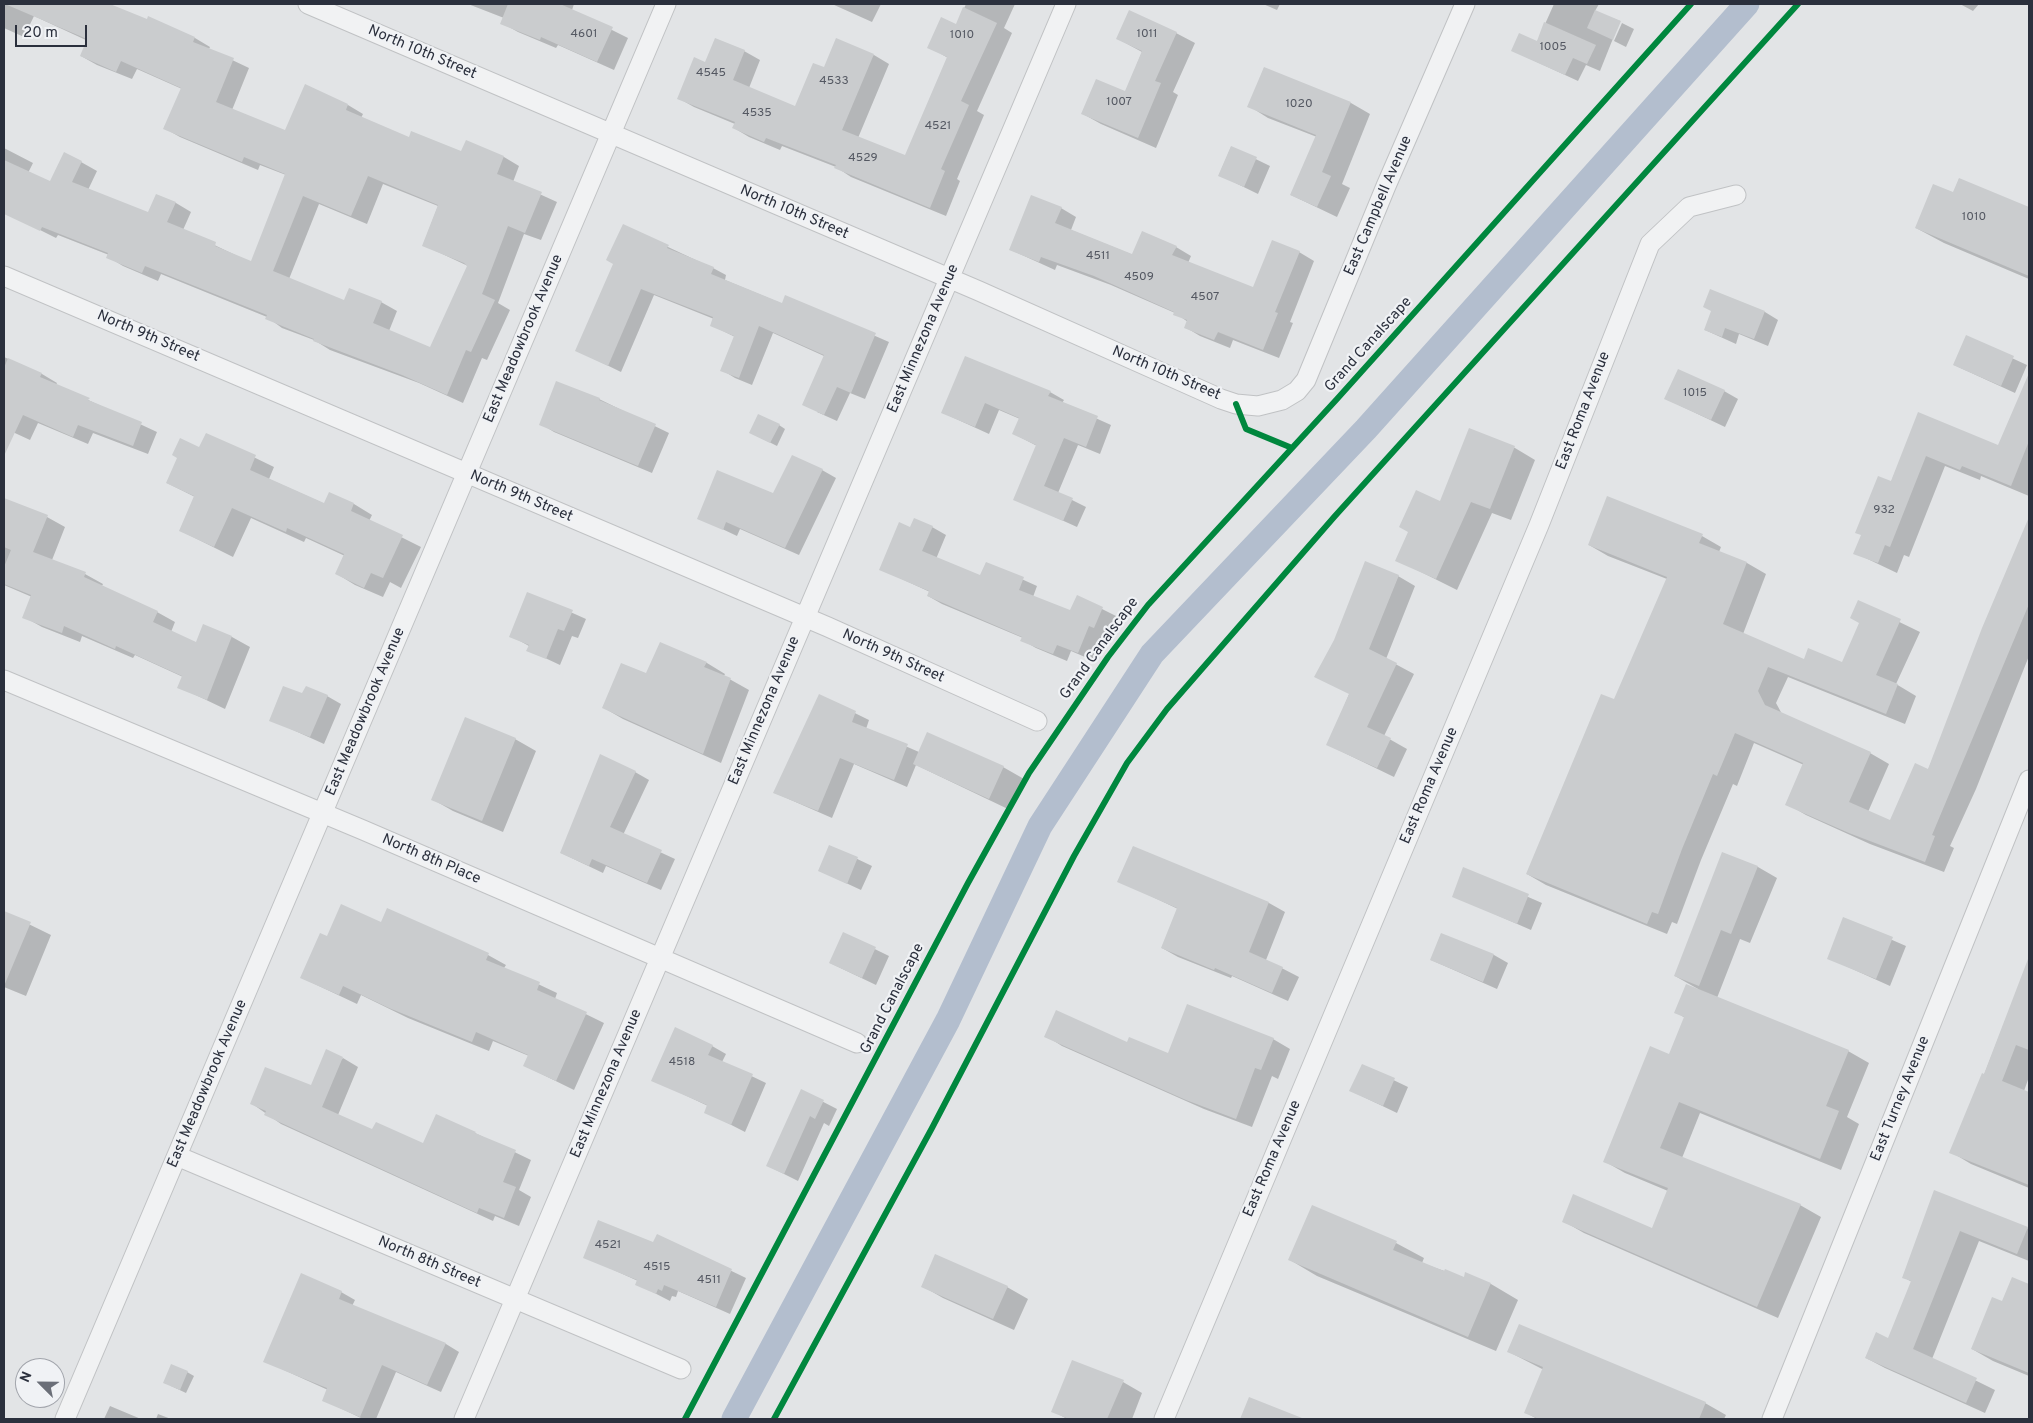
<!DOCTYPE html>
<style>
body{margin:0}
#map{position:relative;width:2033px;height:1423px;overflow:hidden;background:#e2e4e6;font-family:Overpass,sans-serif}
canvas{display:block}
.frame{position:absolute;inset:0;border:5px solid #2b303d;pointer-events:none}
.north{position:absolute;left:15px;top:1358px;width:50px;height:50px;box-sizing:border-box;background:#f0f2f5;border:1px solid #a1a4ab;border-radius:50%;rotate:293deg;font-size:14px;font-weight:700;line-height:20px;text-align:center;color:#2b303d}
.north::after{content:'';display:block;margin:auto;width:18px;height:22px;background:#6b6f78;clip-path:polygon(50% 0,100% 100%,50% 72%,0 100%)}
.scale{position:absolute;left:15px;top:25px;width:72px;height:22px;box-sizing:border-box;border:2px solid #2b303d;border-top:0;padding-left:6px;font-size:15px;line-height:18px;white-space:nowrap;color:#2b303d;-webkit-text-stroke:4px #f0f2f5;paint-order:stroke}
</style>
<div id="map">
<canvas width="2033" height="1423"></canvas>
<div class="frame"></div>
<div class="north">N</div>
<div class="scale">20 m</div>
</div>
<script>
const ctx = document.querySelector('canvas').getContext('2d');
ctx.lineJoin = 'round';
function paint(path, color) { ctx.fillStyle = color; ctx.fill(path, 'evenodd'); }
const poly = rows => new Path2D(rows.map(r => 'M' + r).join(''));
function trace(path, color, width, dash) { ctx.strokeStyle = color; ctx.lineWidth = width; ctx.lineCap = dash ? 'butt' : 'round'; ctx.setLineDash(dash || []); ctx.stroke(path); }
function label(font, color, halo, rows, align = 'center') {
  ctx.font = font + ' Overpass,sans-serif'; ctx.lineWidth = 4.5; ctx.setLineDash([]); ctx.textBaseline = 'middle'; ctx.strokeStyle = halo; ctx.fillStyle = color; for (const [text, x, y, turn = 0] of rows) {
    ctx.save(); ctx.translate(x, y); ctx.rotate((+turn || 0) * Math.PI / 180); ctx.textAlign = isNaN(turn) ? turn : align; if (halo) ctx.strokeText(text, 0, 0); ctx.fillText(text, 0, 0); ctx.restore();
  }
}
paint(poly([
 [4,4,107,4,148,21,149,18,195,38,210,47,209,49,249,68,232,110,285,132,348,105,363,114,361,118,409,139,462,153,504,157,519,166,513,182,557,202,541,240,524,234,498,303,510,310,487,360,482,358,463,403,419,383,330,350,314,340,282,328,267,317,161,274,158,281,123,266,108,257,109,255,58,235,56,238,22,221,24,217,4,208,4,148,33,163,28,173,51,183,81,162,97,171,88,190,149,214,157,195,176,203,191,212,183,230,252,263,286,175,260,165,258,170,180,137,164,128,182,89,137,69,132,79,97,65,81,56,88,41,34,16,24,37,4,28],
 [383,184,438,206,423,245,468,266,431,348,389,331,397,311,381,302,345,302,289,279,319,204,367,224],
 [468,4,574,4,572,10,628,38,614,70,558,45,556,48,518,32,502,23,504,18],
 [832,4,881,4,872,22],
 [966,4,1015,4,1004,28,1012,33,977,111,984,115,957,179,960,181,946,216,851,177,836,167,782,146,780,150,749,137,734,128,735,124,694,107,678,98,706,64,744,51,760,60,749,88,796,108,824,69,874,55,889,64,858,138,906,157,948,58,929,47,956,26],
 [1263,4,1280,4,1277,10],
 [1554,4,1599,4,1595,11,1620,21,1600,71,1586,65,1578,81,1513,51,1537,42],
 [1960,4,1979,4,1973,11],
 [1622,23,1634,29,1626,47,1614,41],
 [1176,33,1195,43,1173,92,1178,95,1156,148,1101,124,1083,114,1125,93,1142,52,1118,39],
 [1264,68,1351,103,1370,114,1342,184,1350,188,1337,217,1291,195,1317,137,1268,118,1249,106],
 [1231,147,1270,166,1258,194,1219,175],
 [1959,179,2029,208,2029,279,1944,243,1916,228,1953,194],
 [1061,208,1076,217,1071,230,1133,255,1176,247,1191,256,1188,263,1254,288,1299,252,1314,261,1290,322,1293,323,1279,358,1233,340,1230,348,1200,336,1185,327,1188,322,1175,313,1111,285,1057,265,1055,270,1011,250],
 [623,226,713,268,726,275,725,280,783,304,786,297,889,342,865,399,850,393,837,421,817,412,824,356,773,333,752,385,735,378,722,370,735,337,711,325,714,319,654,295,621,372,590,357],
 [1711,291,1765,312,1778,320,1768,346,1739,334,1736,344,1705,330,1712,311],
 [1966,337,2027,365,2015,393,1954,365],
 [4,357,42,374,57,383,56,385,157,432,148,454,93,433,88,444,38,423,30,440,4,428],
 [966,357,1050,392,1064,400,1062,403,1111,425,1100,454,1078,445,1058,493,1086,507,1077,527,1015,499,1037,446,1014,434,1020,419,999,410,989,434,943,413],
 [557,383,599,399,669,433,652,473,554,432,541,424],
 [1724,391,1738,399,1725,427,1666,399],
 [2022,394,2029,397,2029,496,1981,476,1980,480,1945,466,1909,557,1904,555,1897,573,1855,553,1891,482,1919,414,1999,446],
 [779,425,785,429,777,446,757,436],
 [1470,430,1515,448,1535,460,1511,520,1492,513,1457,590,1397,560,1440,503],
 [206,434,274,467,269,479,325,504,354,504,372,515,369,521,421,547,401,588,390,582,383,597,355,585,337,574,345,556,306,538,304,542,251,518,233,557,181,531,195,497,167,483,200,449],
 [822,470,836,478,799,555,740,529,737,536,699,518,774,495],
 [1608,498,1702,536,1721,547,1719,552,1747,563,1766,574,1743,634,1804,661,1843,663,1860,623,1858,602,1920,632,1896,684,1916,696,1905,724,1788,677,1776,703,1782,714,1870,753,1889,764,1868,812,1890,822,1928,770,2029,519,2029,656,1976,789,1950,846,1954,848,1944,872,1870,844,1806,815,1787,804,1804,765,1754,743,1737,786,1733,784,1701,860,1677,924,1672,922,1667,934,1546,885,1527,874,1615,701,1667,579,1608,556,1589,545],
 [4,499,47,517,65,527,52,560,85,574,103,584,102,586,157,612,175,622,171,632,197,643,204,626,232,637,250,647,225,709,179,687,183,677,135,655,133,658,82,636,80,642,42,627,24,617,32,597,4,585],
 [932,527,946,535,936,559,981,577,986,563,1037,586,1033,597,1071,612,1078,597,1116,616,1108,635,1103,633,1092,660,1071,651,1067,661,1036,648,1022,640,1023,638,942,604,928,596,930,592,880,569,911,529],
 [1398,576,1415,586,1386,659,1414,674,1384,736,1407,749,1394,777,1328,745],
 [528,593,586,619,578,638,572,636,560,665,528,650,529,646,511,636],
 [661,644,707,663,725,674,724,676,749,690,721,763,623,719,604,708,647,675],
 [327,696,341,704,324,744,271,720],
 [820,696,869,720,866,729,919,752,1003,767,1024,779,1010,810,916,765,907,787,854,764,832,818,775,793],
 [515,739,536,751,503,832,453,811,432,799],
 [635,772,649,780,623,835,675,859,661,890,606,866,603,873,561,853],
 [830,846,872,866,861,890,820,871],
 [1133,847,1269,903,1285,912,1266,960,1299,977,1288,1001,1232,976,1231,978,1178,957,1162,948,1178,909,1119,881],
 [1723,853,1758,867,1777,878,1750,943,1740,939,1717,998,1848,1051,1869,1063,1847,1117,1859,1124,1841,1170,1700,1113,1682,1158,1800,1205,1821,1217,1778,1318,1584,1233,1563,1221,1652,1230,1668,1191,1625,1173,1604,1161,1669,1056,1685,1018,1676,1012,1698,989,1675,976],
 [1464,869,1542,903,1531,930,1453,896],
 [4,912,51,935,26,996,4,987],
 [1844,919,1906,946,1890,986,1828,958],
 [381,923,488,955,506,965,504,968,557,993,555,999,604,1023,574,1090,525,1066,529,1056,493,1041,489,1051,408,1018,361,995,357,1004,302,978,328,937],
 [844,934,889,956,876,985,830,963],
 [1441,934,1494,955,1508,963,1497,989,1431,960],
 [2029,959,2029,1077,2024,1091,2029,1094,2029,1188,1971,1164,1951,1152,1984,1075],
 [1046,1036,1128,1044,1169,1054,1273,1039,1290,1049,1278,1079,1272,1076,1252,1127,1204,1109,1062,1046],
 [712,1046,726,1054,722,1062,766,1083,745,1132,706,1112,708,1106,653,1080],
 [343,1058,358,1067,338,1115,373,1131,424,1144,475,1133,531,1160,519,1190,531,1197,519,1226,495,1216,493,1221,281,1124,251,1103,312,1087],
 [1362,1065,1408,1087,1397,1113,1351,1091],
 [802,1091,837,1109,829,1126,824,1123,798,1181,768,1166],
 [1935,1191,2029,1229,2029,1261,1979,1241,1932,1359,1995,1390,1985,1413,1885,1368,1866,1358,1889,1340,1912,1282,1903,1277],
 [657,1235,746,1278,730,1314,678,1291,676,1297,672,1296,670,1301,637,1284,638,1281,585,1257,654,1243],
 [1396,1243,1424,1258,1422,1263,1464,1278,1466,1274,1491,1284,1518,1300,1496,1351,1317,1276,1290,1260],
 [2012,1279,2029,1286,2029,1376,1993,1361,1972,1349,2003,1302],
 [922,1286,1007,1287,1028,1299,1014,1330,943,1298],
 [341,1292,355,1300,352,1306,446,1344,459,1352,441,1392,396,1372,376,1419,363,1419,323,1400,328,1390,264,1361],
 [1509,1352,1705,1403,1726,1415,1724,1419,1537,1419,1525,1412,1544,1370],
 [187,1372,194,1376,186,1393,171,1386],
 [1123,1382,1142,1393,1132,1419,1067,1419,1053,1411],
 [1250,1399,1286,1413,1296,1419,1241,1419],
 [110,1406,141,1419,104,1419],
 [158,1414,171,1419,156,1419]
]), '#0003');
trace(poly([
 [734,1419,948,1020,1040,826,1152,654,1366,429,1747,4]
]), '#b3bece', 25);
paint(poly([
 [5,4,110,4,147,19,148,16,195,37,193,42,234,58,216,102,285,130,305,84,348,104,346,110,409,137,411,131,461,151,466,140,504,156,497,174,542,192,525,233,508,226,482,294,495,300,471,352,466,350,447,395,402,375,313,341,314,339,265,319,267,315,145,266,142,273,106,258,108,253,42,227,40,231,4,214,4,160,50,181,64,152,82,161,72,182,148,212,156,194,176,202,167,222,216,242,215,246,251,261,285,174,244,157,242,162,163,129,181,88,121,61,116,72,80,56,87,39],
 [368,176,438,205,422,246,464,263,467,266,430,347,373,323,382,301,349,288,344,300,273,271,303,196,351,216],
 [508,4,560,4,613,27,597,62,541,37,540,40,500,24],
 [963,7,997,23,961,101,969,105,941,169,945,171,930,208,834,168,836,165,766,138,764,142,732,128,735,122,677,99,694,57,705,62,715,38,745,50,733,80,795,106,813,63,824,67,836,38,874,54,842,130,905,155,947,57,927,48,941,17,956,24],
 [1129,10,1177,32,1155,81,1161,83,1138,138,1081,114,1096,79,1125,91,1142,51,1116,39],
 [1595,10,1621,21,1613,40,1587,28],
 [1544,22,1596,45,1587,64,1573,58,1565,75,1511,51,1519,33,1537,41],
 [1264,67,1351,102,1322,172,1331,176,1317,207,1290,195,1316,135,1247,107],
 [1231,146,1257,157,1244,187,1218,176],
 [1959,178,2029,207,2029,276,1915,228,1933,184,1953,192],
 [1031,195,1062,207,1055,223,1132,254,1142,231,1177,246,1172,255,1253,287,1272,240,1300,251,1275,312,1278,313,1263,350,1218,332,1214,340,1184,328,1187,320,1173,315,1174,312,1094,276,1041,257,1039,262,1009,250],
 [623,224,669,245,667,248,714,267,711,274,782,303,785,295,876,333,851,393,837,387,824,415,802,405,824,355,759,326,739,378,720,371,734,336,710,326,713,317,641,289,608,366,575,351,613,264,606,260],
 [1710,289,1765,311,1754,339,1725,328,1722,337,1704,330,1711,311,1703,307],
 [1966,335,2014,356,2001,386,1953,365],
 [965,356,1051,391,1048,396,1098,416,1086,447,1064,438,1044,486,1073,498,1063,521,1013,500,1036,445,1012,434,1019,418,985,403,975,427,941,413],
 [8,358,42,373,40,377,90,398,88,400,142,422,133,446,78,425,73,437,23,415,4,456,4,368],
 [1678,369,1725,390,1711,420,1664,399],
 [2029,373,2029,441,2011,486,1962,466,1960,470,1926,456,1890,547,1885,545,1878,563,1853,554,1861,535,1855,533,1878,476,1891,481,1918,412,1998,445],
 [556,381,600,398,599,400,656,424,638,466,539,425],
 [758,414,780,424,770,443,749,433],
 [1469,428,1515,446,1490,509,1471,502,1436,579,1395,561,1408,532,1399,527,1416,490,1440,501],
 [206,433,256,455,250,470,324,503,329,492,354,503,351,511,403,535,383,578,371,573,364,588,335,574,344,554,287,528,286,532,232,508,214,547,179,531,194,496,166,483,177,458,172,455,180,438,199,447],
 [792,455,823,469,785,548,726,522,723,530,697,519,717,470,773,493],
 [1607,496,1703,534,1699,543,1747,562,1723,624,1804,659,1808,648,1842,662,1859,623,1850,618,1858,600,1901,619,1876,675,1898,684,1886,714,1768,667,1758,691,1765,705,1871,752,1849,802,1890,820,1915,763,1928,769,1982,628,2029,517,2029,604,1932,835,1935,836,1925,862,1849,833,1785,805,1803,763,1735,733,1717,776,1713,774,1682,849,1658,914,1652,912,1647,924,1526,874,1601,694,1614,699,1667,577,1588,545],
 [4,498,48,515,33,552,86,572,84,577,158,611,153,622,196,642,203,624,232,636,207,700,177,688,182,676,116,646,115,649,64,626,62,633,22,618,31,595,4,584,4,567,11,550,4,547],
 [914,518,933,526,922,551,980,575,986,562,1024,577,1019,590,1070,610,1077,595,1103,607,1094,628,1089,626,1078,653,1057,645,1053,654,1020,641,1022,637,927,596,929,591,879,570,899,522,910,527],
 [1365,561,1399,575,1369,649,1397,663,1367,727,1391,738,1377,768,1326,745,1349,694,1314,677,1334,640],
 [527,592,573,610,564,631,558,629,546,659,526,651,529,645,509,637],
 [660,642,707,662,704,667,731,678,703,754,602,708,621,663,646,673],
 [283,686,302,693,306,686,328,695,310,737,269,721],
 [819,694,856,711,852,722,908,744,894,780,840,758,818,811,773,793],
 [465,717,516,738,482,821,431,800],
 [927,732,1004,766,989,799,913,764],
 [600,754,636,771,610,827,662,850,647,883,592,859,589,866,560,853],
 [829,845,858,857,847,884,818,871],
 [1133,846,1269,902,1249,952,1283,967,1272,993,1215,968,1214,970,1161,948,1177,908,1117,882],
 [1722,852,1758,866,1731,934,1721,930,1699,986,1674,976],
 [1463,867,1529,894,1517,924,1452,897],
 [341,904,381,922,387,908,489,953,486,960,540,982,537,990,587,1012,556,1081,523,1066,528,1055,476,1032,472,1042,389,1008,343,986,339,995,300,978,320,933,327,936],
 [4,911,31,922,4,986],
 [1843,917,1893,937,1876,979,1827,959],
 [843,932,876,947,862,978,829,963],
 [1441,933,1494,954,1483,982,1430,960],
 [2028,959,2029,1050,2016,1045,2002,1081,2029,1092,2029,1185,1949,1153,1982,1073,1984,1074],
 [1686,984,1849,1050,1826,1106,1839,1111,1820,1159,1679,1102,1660,1148,1801,1204,1757,1307,1562,1222,1573,1194,1652,1228,1668,1188,1603,1162,1650,1046,1669,1054,1684,1017,1674,1013],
 [1187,1004,1274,1038,1261,1070,1255,1068,1236,1119,1186,1100,1044,1037,1056,1010,1127,1042,1129,1037,1168,1053],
 [675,1027,713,1045,708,1055,753,1074,731,1125,704,1113,707,1105,651,1081],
 [326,1049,343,1057,322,1107,372,1129,376,1122,423,1143,436,1114,476,1132,475,1133,516,1150,503,1182,516,1187,504,1218,479,1208,477,1213,264,1115,266,1111,250,1104,265,1067,311,1085],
 [1362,1064,1395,1078,1383,1106,1349,1091],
 [801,1089,824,1100,815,1119,810,1116,784,1174,766,1166],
 [1934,1190,2028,1227,2017,1254,1960,1231,1913,1349,1977,1378,1966,1403,1865,1358,1876,1332,1888,1338,1911,1281,1902,1278],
 [1312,1205,1397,1241,1393,1250,1444,1271,1445,1269,1464,1277,1465,1272,1491,1283,1468,1337,1288,1260],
 [598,1220,653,1242,657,1234,732,1269,716,1307,664,1285,662,1291,658,1289,656,1294,635,1285,637,1280,583,1258],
 [935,1254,1008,1286,993,1319,921,1287],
 [301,1273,342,1291,339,1299,446,1343,427,1385,382,1365,360,1417,322,1401,327,1388,263,1362],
 [2012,1277,2029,1284,2029,1373,1971,1349,1992,1297,2002,1301],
 [1519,1324,1706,1402,1699,1419,1539,1419,1524,1413,1543,1367,1507,1352],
 [1072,1360,1124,1380,1107,1419,1069,1419,1051,1412],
 [171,1364,188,1371,180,1390,163,1383],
 [1249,1397,1302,1418,1302,1419,1240,1419]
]), '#caccce');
const street = poly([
 [308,4,979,291,1221,399,1236,404,1258,406,1282,400,1297,391,1306,380,1386,186,1465,4],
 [4,276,828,627,1037,721],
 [4,680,363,830,857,1043],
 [177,1156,681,1369],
 [65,1419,666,4],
 [464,1419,1066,4],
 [1164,1419,1539,525,1650,244,1689,207,1736,195],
 [1772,1419,2029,780]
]);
trace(street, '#c0c2c4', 21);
trace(street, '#f1f2f3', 19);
trace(poly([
 [1236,404,1246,429,1292,448],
 [685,1419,968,883,1029,773,1108,657,1148,605,1337,399,1691,4],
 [774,1419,932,1128,1074,856,1127,763,1167,709,1335,516,1798,4]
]), '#00873e', 6);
label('12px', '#545862', null, [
 ["4601",584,35],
 ["1011",1147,35],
 ["1010",962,36],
 ["1005",1553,48],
 ["4545",711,74],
 ["4533",834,82],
 ["1007",1119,103],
 ["1020",1299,105],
 ["4535",757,114],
 ["4521",938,127],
 ["4529",863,159],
 ["1010",1974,218],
 ["4511",1098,257],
 ["4509",1139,278],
 ["4507",1205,298],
 ["1015",1695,394],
 ["932",1884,511],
 ["4518",682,1063],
 ["4521",608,1246],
 ["4515",657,1268],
 ["4511",709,1281]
]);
label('15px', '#2b303d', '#f0f2f5', [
 ["North 10th Street",422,53,23],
 ["East Campbell Avenue",1379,206,-67],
 ["North 10th Street",794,213,23],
 ["North 9th Street",148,337,23],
 ["East Meadowbrook Avenue",524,339,-67],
 ["East Minnezona Avenue",924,339,-67],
 ["Grand Canalscape",1369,345,-48],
 ["North 10th Street",1166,374,23],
 ["East Roma Avenue",1584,411,-69],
 ["North 9th Street",521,497,23],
 ["Grand Canalscape",1100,649,-54],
 ["North 9th Street",893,657,24],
 ["East Minnezona Avenue",765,711,-67],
 ["East Meadowbrook Avenue",366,712,-67],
 ["East Roma Avenue",1430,786,-67],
 ["North 8th Place",431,860,23],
 ["Grand Canalscape",893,999,-63],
 ["East Meadowbrook Avenue",208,1084,-67],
 ["East Minnezona Avenue",607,1084,-67],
 ["East Turney Avenue",1901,1099,-68],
 ["East Roma Avenue",1273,1159,-67],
 ["North 8th Street",429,1263,23]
]);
</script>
